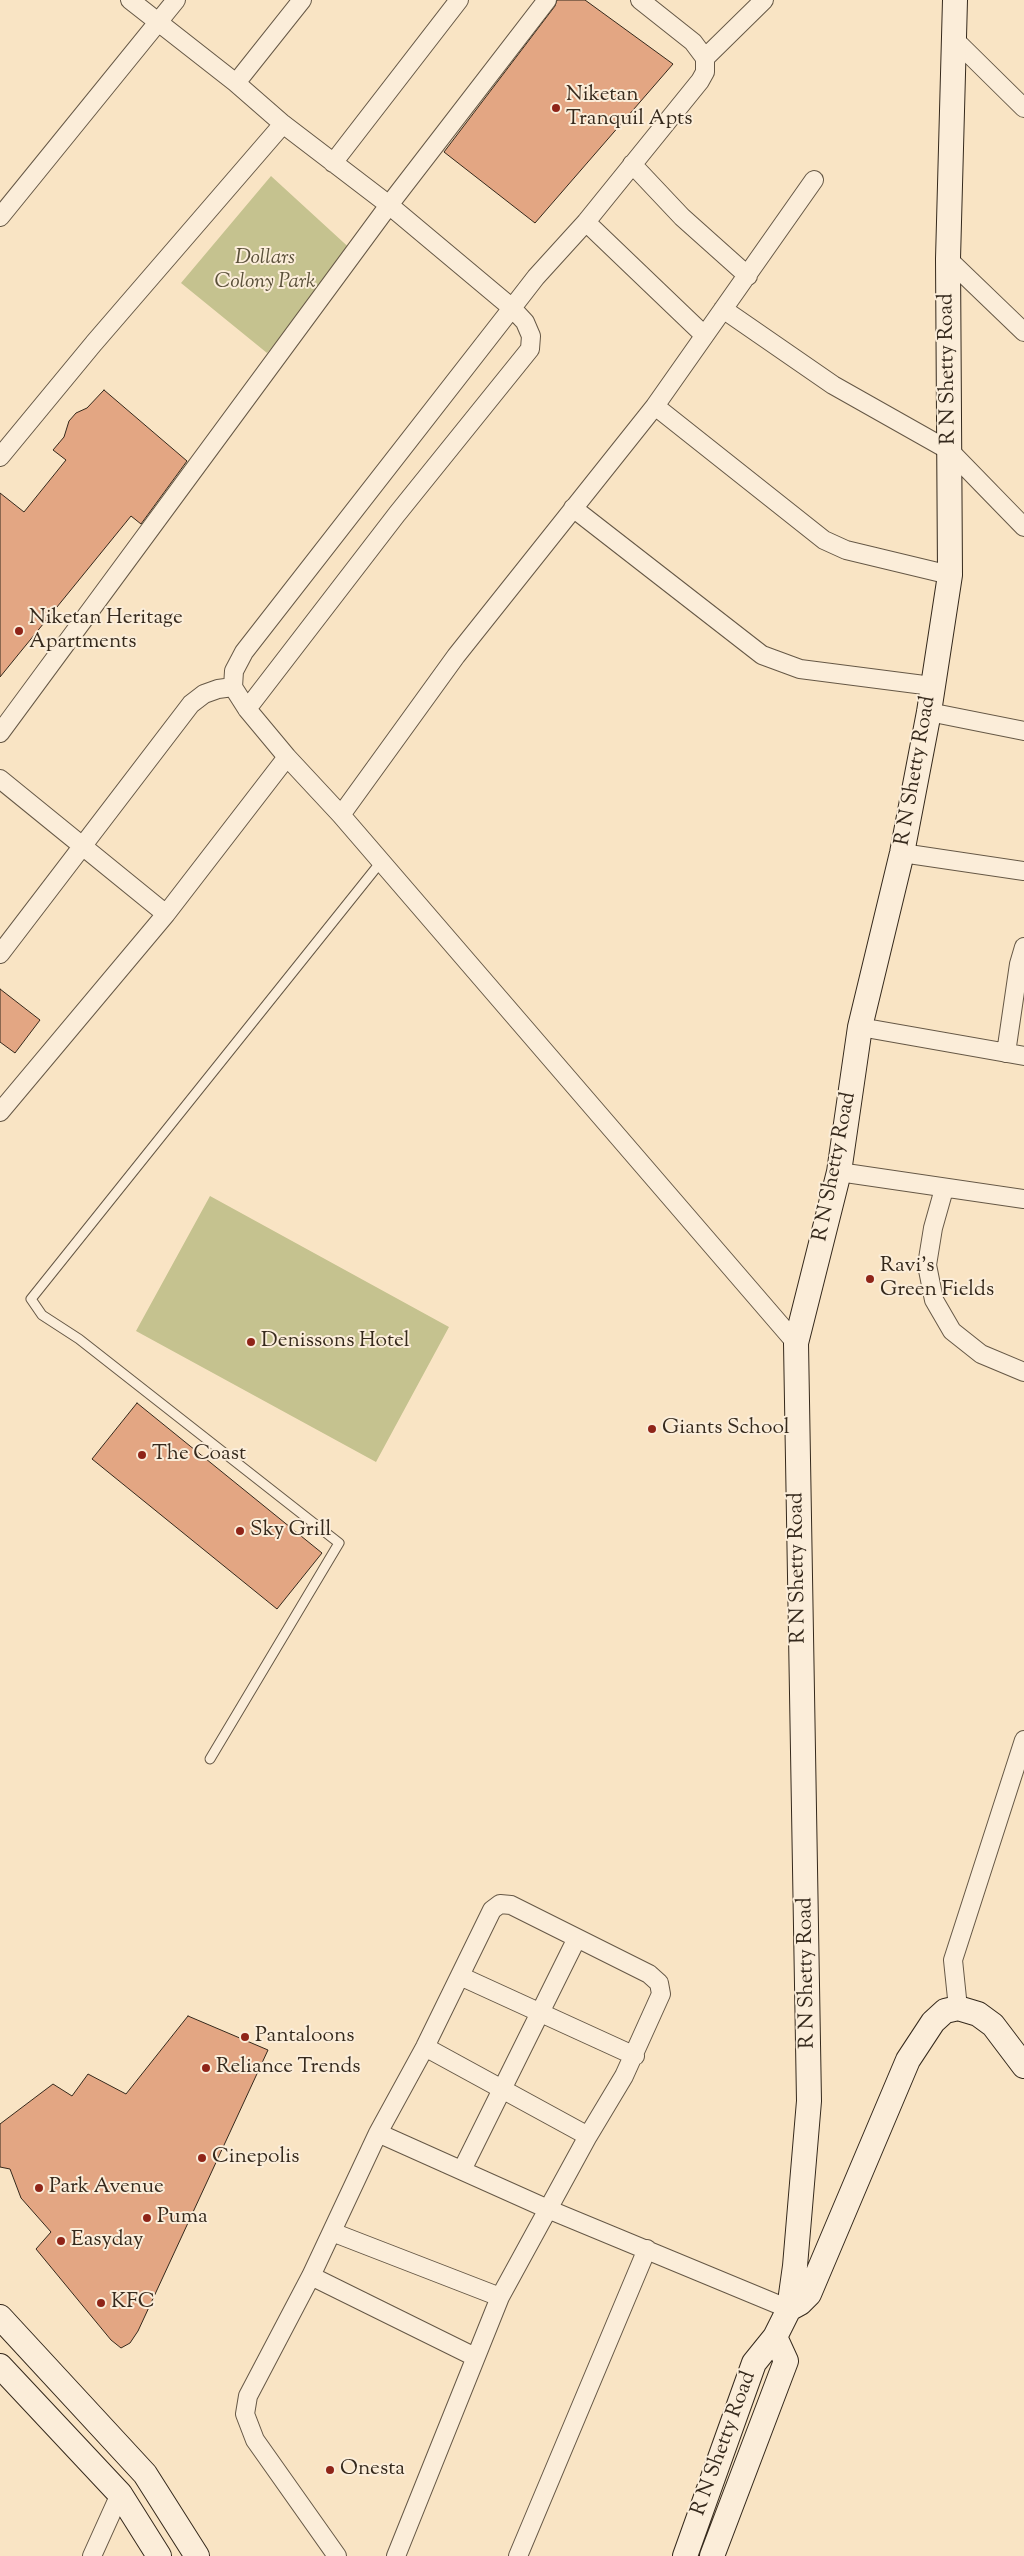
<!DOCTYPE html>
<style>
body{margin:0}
canvas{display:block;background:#f9e4c4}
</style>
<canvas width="1024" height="2556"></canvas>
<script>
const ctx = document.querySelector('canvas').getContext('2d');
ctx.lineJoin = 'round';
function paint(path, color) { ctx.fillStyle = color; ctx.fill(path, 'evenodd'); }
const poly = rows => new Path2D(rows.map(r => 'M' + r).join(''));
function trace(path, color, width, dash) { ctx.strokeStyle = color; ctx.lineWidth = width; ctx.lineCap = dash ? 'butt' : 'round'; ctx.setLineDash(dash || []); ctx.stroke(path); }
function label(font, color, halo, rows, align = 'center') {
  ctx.font = font + ' "Sorts Mill Goudy",serif'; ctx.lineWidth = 4; ctx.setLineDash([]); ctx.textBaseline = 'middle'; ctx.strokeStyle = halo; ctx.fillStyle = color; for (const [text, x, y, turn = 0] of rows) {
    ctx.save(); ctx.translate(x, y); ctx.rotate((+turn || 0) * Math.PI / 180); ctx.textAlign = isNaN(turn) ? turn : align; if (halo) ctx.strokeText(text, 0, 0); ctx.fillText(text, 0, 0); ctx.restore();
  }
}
paint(poly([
 [271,176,355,253,267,353,181,283],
 [210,1196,449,1327,376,1462,136,1331]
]), '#c5c28f');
const building = poly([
 [557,0,585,0,673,64,535,223,444,152,555,6,557,0],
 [104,390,187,461,141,524,131,516,0,677,0,493,24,512,66,460,53,450,64,437,69,421,76,413,87,408,104,390],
 [0,989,40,1020,15,1053,0,1042,0,989],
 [137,1403,322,1553,277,1609,92,1459,137,1403],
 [188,2016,268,2050,138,2331,130,2343,121,2348,111,2340,36,2249,51,2232,21,2198,10,2169,0,2167,0,2124,53,2084,72,2096,88,2074,126,2094,188,2016]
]);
paint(building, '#e3a683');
trace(building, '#35291c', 1);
const lane = poly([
 [210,1759,339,1543,79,1339,42,1315,31,1299,380,863]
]);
const street = poly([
 [130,0,236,83,283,124,389,205,512,308,525,322,531,336,530,349,397,514,247,709],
 [640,0,693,42,705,58,705,72,700,81,586,222,536,277,512,308,244,652,234,671,233,687,247,709,287,757,341,815,796,1343],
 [955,40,1024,108],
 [705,58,764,0],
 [236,83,302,0],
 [333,163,459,0],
 [632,164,682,217,748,276],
 [0,217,176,0],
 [586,222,704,335],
 [948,259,1024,332],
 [723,309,833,385,950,451,1024,527],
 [655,406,824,540,846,550,950,575],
 [0,457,94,343,283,124],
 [573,508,762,655,800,669,932,686],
 [929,712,1024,731],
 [0,733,389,205,547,0],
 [0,779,166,914],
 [341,815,456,656,655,406,814,180],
 [902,853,1024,871],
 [0,954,191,704,204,694,218,689,233,687],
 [860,1027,1024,1056],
 [1006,1053,1019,964,1024,947],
 [0,1112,166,914,287,757],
 [839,1172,1024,1199],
 [944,1189,933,1228,927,1265,934,1300,952,1331,981,1354,1024,1372],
 [460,1976,635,2056],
 [958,2008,953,1960,1024,1740],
 [425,2047,588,2136],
 [378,2133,550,2210,789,2309],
 [462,2170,577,1938],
 [332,2232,500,2297],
 [311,2276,475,2357],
 [92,2556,120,2494],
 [337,2556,255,2440,245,2414,248,2396,311,2276,378,2133,425,2047,492,1910,500,1904,511,1905,649,1974,659,1983,661,1994,624,2076,588,2136,500,2297,396,2556],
 [518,2556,647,2249]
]);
const secondary = poly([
 [789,2309,800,2303,809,2294,908,2060,933,2022,945,2011,958,2008,978,2014,993,2025,1024,2066],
 [0,2317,145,2474,197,2556],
 [0,2366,120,2494,159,2556],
 [685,2556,754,2363,775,2337,789,2309,795,2266,809,2101,796,1343,839,1172,860,1027,902,853,929,712,950,575,948,259,955,0],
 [712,2556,786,2361,775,2337]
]);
trace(lane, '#665846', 11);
trace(street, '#665846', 20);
trace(secondary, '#35291c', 26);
trace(lane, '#fbedd9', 9);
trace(street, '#fbedd9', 18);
trace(secondary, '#fbedd9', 24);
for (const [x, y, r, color] of [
 [556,108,5,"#8f2418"],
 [19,631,5,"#8f2418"],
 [870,1279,5,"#8f2418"],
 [251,1342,5,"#8f2418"],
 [652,1429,5,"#8f2418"],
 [142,1455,5,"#8f2418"],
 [240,1531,5,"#8f2418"],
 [245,2037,5,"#8f2418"],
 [206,2068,5,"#8f2418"],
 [202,2158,5,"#8f2418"],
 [39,2188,5,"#8f2418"],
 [147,2218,5,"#8f2418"],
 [61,2241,5,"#8f2418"],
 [101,2303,5,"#8f2418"],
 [330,2470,5,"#8f2418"]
]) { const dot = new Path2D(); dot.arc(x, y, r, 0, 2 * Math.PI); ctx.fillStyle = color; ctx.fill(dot); trace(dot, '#fbedd9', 2); }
label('21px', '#35291c', '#fbedd9', [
 ["Niketan",566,96],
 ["Tranquil Apts",566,120],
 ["Niketan Heritage",29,619],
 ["Apartments",29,643],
 ["Ravi's",880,1267],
 ["Green Fields",880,1291],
 ["Denissons Hotel",261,1342],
 ["Giants School",662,1429],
 ["The Coast",152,1455],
 ["Sky Grill",250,1531],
 ["Pantaloons",255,2037],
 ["Reliance Trends",216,2068],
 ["Cinepolis",212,2158],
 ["Park Avenue",49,2188],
 ["Puma",157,2218],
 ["Easyday",71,2241],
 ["KFC",111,2303],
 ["Onesta",340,2470]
], 'left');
label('italic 21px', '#594f39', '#fbedd9', [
 ["Dollars",265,259],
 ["Colony Park",265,283]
]);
label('21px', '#35291c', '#fbedd9', [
 ["R N Shetty Road",949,369,-91],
 ["R N Shetty Road",917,771,-80],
 ["R N Shetty Road",836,1167,-79],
 ["R N Shetty Road",799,1568,-91],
 ["R N Shetty Road",808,1973,-91],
 ["R N Shetty Road",725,2444,-70]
]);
</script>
